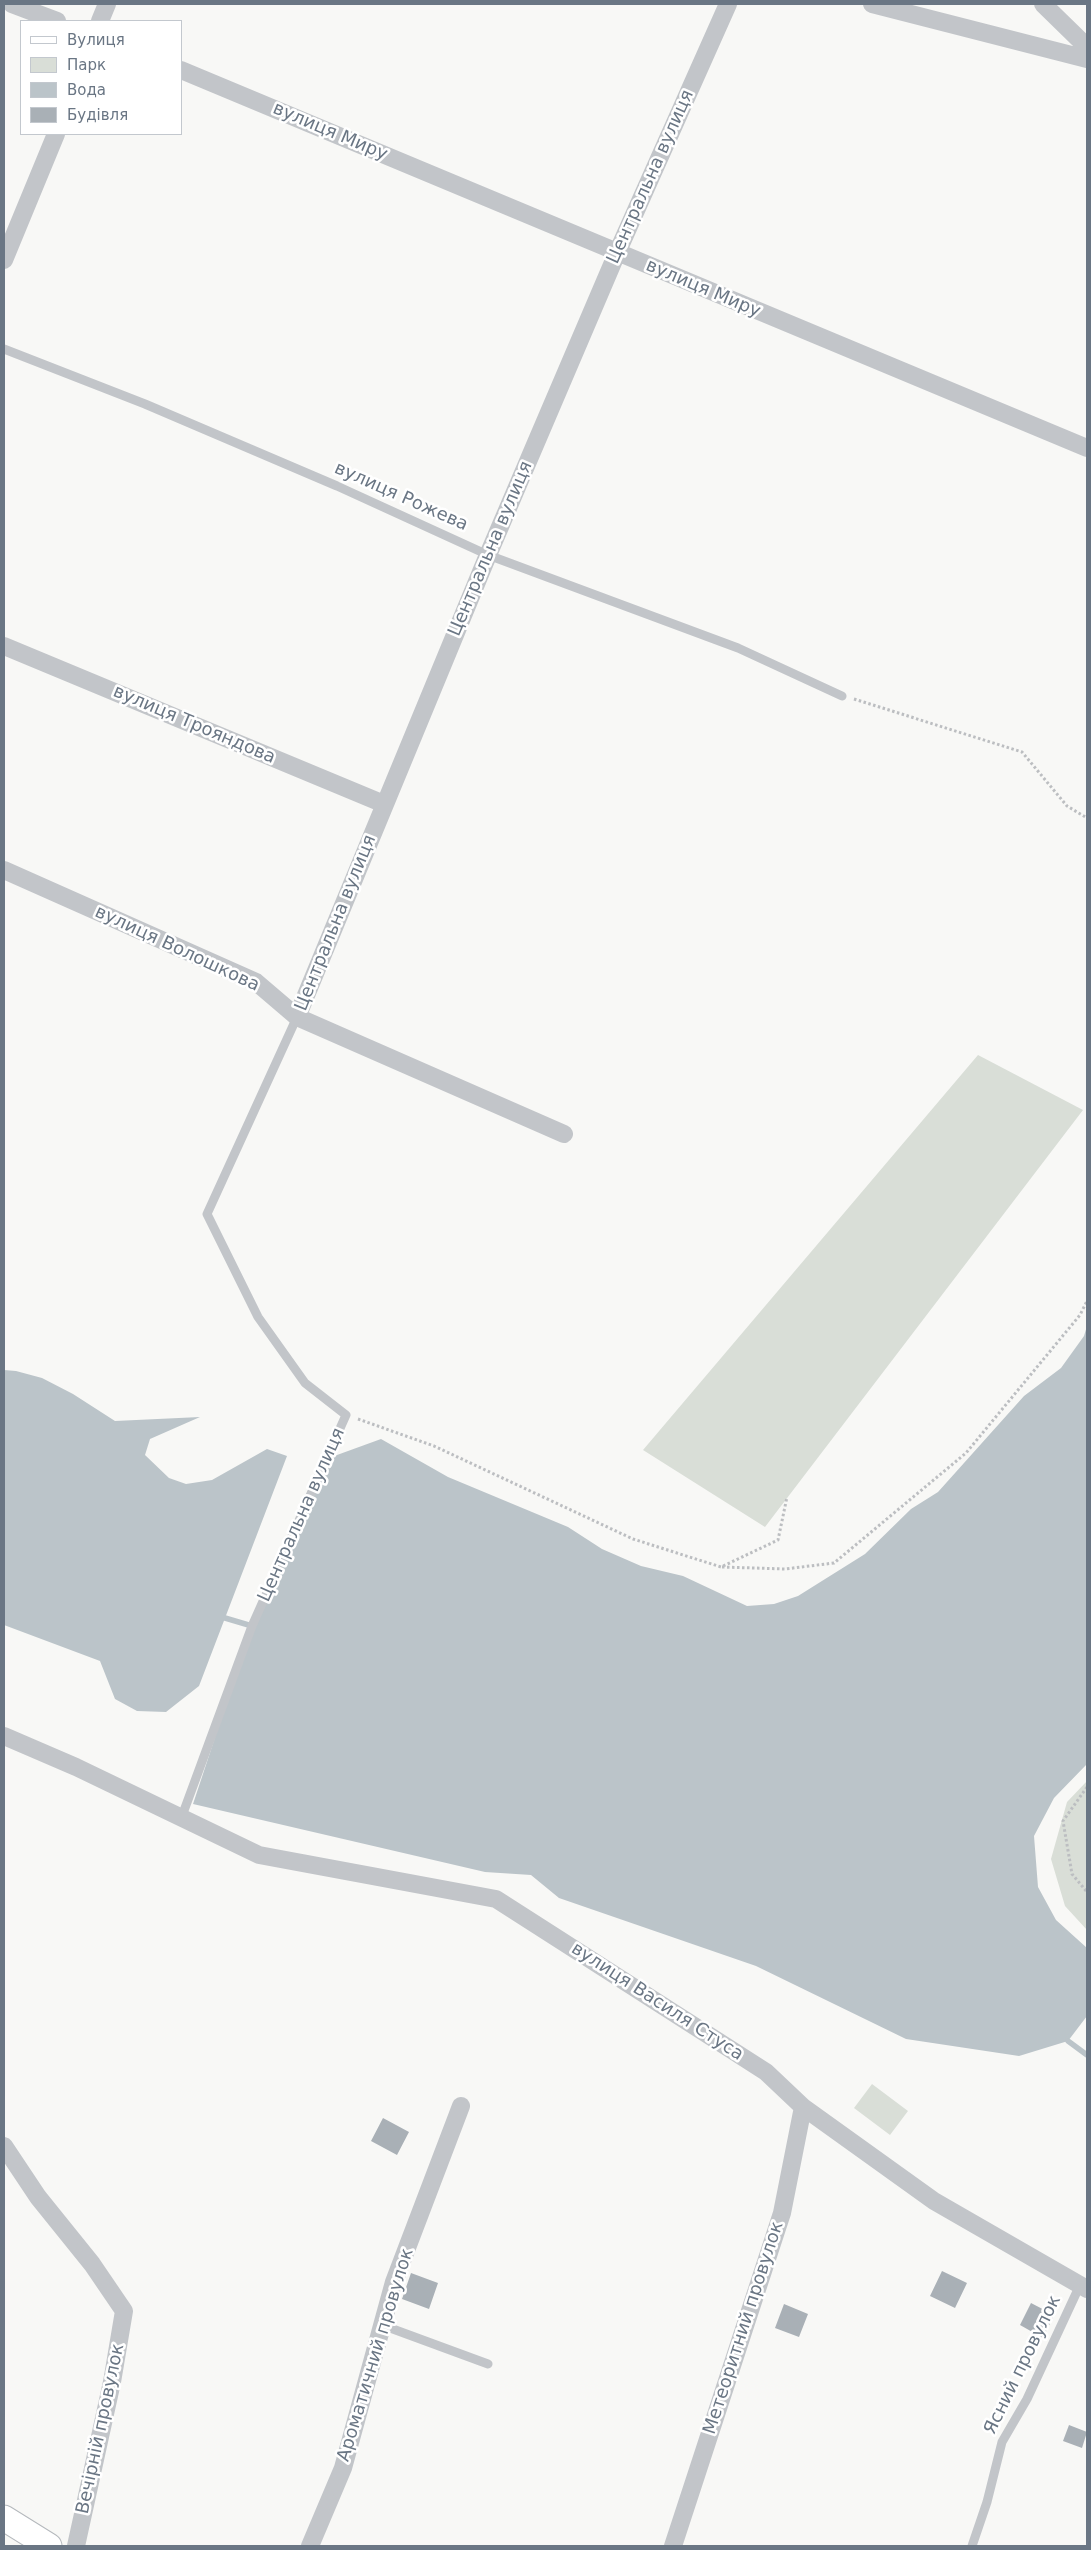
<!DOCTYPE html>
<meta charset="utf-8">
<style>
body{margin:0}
#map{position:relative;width:1091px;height:2550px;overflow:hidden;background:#f8f8f6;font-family:"DejaVu Sans",sans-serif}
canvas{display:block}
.frame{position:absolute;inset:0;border:5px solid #6a7684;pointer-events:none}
.legend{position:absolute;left:20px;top:20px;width:162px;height:115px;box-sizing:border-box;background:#fff;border:1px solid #c3c8ce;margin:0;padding:6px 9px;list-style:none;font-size:15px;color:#6a7684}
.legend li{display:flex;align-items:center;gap:10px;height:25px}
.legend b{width:25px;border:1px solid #c3c8ce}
</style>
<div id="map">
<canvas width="1091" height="2550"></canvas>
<div class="frame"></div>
<ul class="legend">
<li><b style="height:6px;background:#fff"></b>Вулиця</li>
<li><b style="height:14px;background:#d9ded7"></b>Парк</li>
<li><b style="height:14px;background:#bbc4c9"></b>Вода</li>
<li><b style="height:14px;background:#a9b0b6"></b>Будівля</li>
</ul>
</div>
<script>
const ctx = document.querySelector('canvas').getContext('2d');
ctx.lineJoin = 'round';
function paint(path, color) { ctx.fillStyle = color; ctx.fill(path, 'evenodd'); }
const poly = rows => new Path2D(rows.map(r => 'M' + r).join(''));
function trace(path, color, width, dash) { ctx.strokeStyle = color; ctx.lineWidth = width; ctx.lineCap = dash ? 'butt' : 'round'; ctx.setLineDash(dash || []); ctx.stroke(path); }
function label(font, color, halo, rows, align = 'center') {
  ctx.font = font + ' "DejaVu Sans",sans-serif'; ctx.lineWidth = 5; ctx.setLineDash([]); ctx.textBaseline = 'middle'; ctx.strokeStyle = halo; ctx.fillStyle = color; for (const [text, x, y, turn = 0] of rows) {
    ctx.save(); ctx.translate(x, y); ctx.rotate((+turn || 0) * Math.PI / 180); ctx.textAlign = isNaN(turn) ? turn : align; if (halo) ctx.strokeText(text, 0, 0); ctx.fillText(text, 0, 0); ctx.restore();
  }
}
paint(poly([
 [978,1055,1083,1110,765,1527,643,1450],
 [1087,1781,1087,1930,1065,1906,1051,1859,1067,1802],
 [872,2084,908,2111,890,2135,854,2108]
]), '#d9ded7');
paint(poly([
 [1087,1326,1087,1764,1054,1798,1034,1836,1038,1887,1056,1920,1087,1948,1087,2016,1068,2041,1019,2056,906,2039,756,1966,559,1898,531,1875,485,1872,193,1804,252,1626,326,1459,381,1439,448,1477,568,1527,602,1549,641,1566,683,1576,747,1606,774,1604,798,1596,865,1554,911,1509,938,1492,1024,1396,1061,1368,1084,1336],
 [4,1370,16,1371,42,1378,73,1394,115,1421,200,1417,150,1439,145,1455,169,1478,186,1484,212,1480,267,1449,287,1456,199,1686,166,1712,137,1711,115,1699,100,1661,4,1625]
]), '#bbc4c9');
trace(poly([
 [225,1618,252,1626],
 [1068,2041,1087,2055]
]), '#bbc4c9', 5.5);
paint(poly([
 [383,2118,409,2132,397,2155,371,2141],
 [942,2271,967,2283,955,2308,930,2296],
 [411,2273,438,2283,429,2309,402,2299],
 [1031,2303,1054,2315,1043,2338,1020,2325],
 [784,2304,808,2314,799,2337,775,2328],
 [1069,2425,1087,2432,1082,2448,1063,2441]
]), '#a9b0b6');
const secondary = poly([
 [4,2518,49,2546]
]);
trace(secondary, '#b5b9bd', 27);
trace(poly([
 [854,699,1022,752,1067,806,1087,818],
 [358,1419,434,1446,633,1539,721,1567,778,1540,787,1497],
 [722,1567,785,1569,834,1563,966,1453,1080,1315,1087,1301],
 [1087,1787,1063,1821,1072,1874,1087,1892]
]), '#bcbec1', 3, [2.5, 2.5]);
trace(poly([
 [4,349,145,404,337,486,488,555,738,648,842,696],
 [182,1816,252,1626,346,1415,305,1383,258,1317,207,1214,297,1017],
 [382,2325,488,2364],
 [972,2546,987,2502,1002,2442,1027,2399,1080,2285]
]), '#c2c5c9', 9);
trace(poly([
 [12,4,57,21],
 [872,4,1087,59],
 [1043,4,1087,47],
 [100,21,107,4],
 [181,70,1087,448],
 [4,260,56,134],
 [4,646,384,804],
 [4,870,256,982,297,1017,564,1134],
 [297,1017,488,555,617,253,728,4],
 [4,1736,76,1767,259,1855,496,1899,766,2072,803,2107,934,2201,1087,2289],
 [4,2146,38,2197,92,2264,124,2311,112,2382,76,2546],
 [310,2546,343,2468,394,2282,461,2106],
 [673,2546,782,2213,803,2107]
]), '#c2c5c9', 18);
trace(secondary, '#fff', 25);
label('18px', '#6a7684', '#fff', [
 ["вулиця Миру",330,132,23],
 ["Центральна вулиця",651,177,-66],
 ["вулиця Миру",703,289,23],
 ["вулиця Рожева",401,497,24],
 ["Центральна вулиця",491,549,-67],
 ["вулиця Трояндова",194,725,23],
 ["Центральна вулиця",336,923,-68],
 ["вулиця Волошкова",177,949,25],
 ["Центральна вулиця",302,1515,-66],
 ["вулиця Василя Стуса",657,2002,33],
 ["Метеоритний провулок",744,2328,-72],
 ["Ароматичний провулок",376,2355,-73],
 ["Ясний провулок",1023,2365,-64],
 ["Вечірній провулок",101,2429,-78]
]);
</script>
